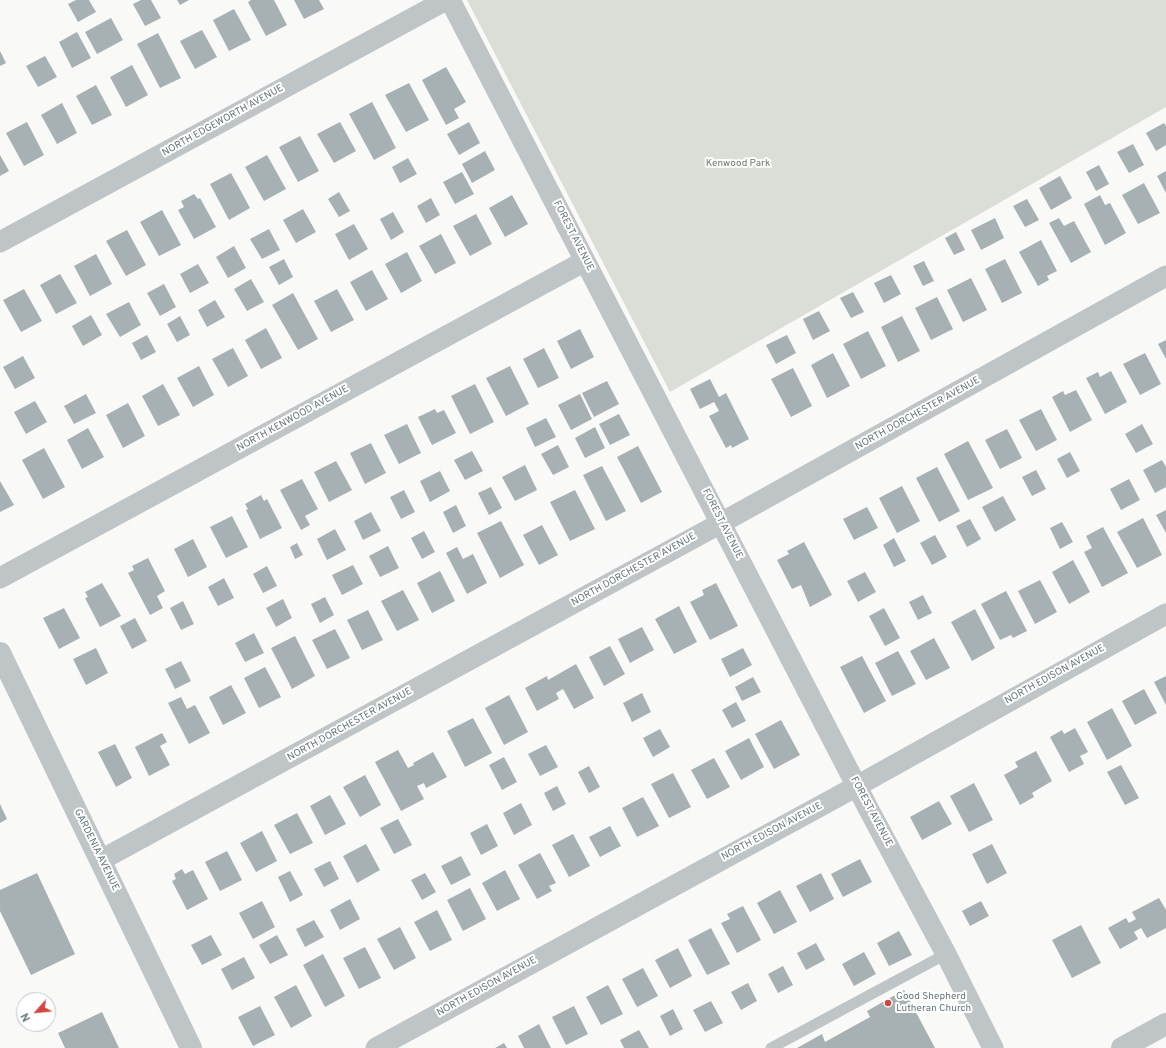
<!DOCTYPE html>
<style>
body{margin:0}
#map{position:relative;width:1166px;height:1048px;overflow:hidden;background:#f9f9f8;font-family:Overpass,sans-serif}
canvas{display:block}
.north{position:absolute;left:16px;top:992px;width:40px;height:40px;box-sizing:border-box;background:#fff;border:1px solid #c1c7c9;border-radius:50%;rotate:243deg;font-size:11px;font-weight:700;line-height:16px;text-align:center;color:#637479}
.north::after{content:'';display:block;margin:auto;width:14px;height:18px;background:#d2463f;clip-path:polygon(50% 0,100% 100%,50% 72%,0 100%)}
</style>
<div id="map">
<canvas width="1166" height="1048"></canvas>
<div class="north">N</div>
</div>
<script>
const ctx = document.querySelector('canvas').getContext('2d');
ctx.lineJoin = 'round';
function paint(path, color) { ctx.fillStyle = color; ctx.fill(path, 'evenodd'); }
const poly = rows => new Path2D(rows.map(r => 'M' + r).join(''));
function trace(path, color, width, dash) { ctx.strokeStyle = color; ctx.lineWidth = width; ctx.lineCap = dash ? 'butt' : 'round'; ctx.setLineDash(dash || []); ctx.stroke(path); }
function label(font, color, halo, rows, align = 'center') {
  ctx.font = font + ' Overpass,sans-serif'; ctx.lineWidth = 4; ctx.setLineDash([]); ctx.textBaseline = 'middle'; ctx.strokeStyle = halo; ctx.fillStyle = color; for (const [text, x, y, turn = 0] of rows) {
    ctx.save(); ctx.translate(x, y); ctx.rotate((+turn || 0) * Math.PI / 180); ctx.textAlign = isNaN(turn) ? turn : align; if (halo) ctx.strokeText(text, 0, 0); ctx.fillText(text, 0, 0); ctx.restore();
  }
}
paint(poly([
 [467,0,1166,0,1166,107,670,392]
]), '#dbded7');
paint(poly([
 [76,0,89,0,96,12,78,22,68,4],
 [141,0,151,0,161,18,145,26,133,4],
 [177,0,189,0,180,5],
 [251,0,274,0,287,25,266,36,248,2],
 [294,0,319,0,324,9,304,19],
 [234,9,251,40,229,51,213,20],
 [111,18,123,40,97,54,85,32],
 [202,30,217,57,195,69,180,41],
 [77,32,91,58,72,68,59,42],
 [158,33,181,78,160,88,137,44],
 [0,51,6,63,0,66],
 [45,56,57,77,38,87,26,66],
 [132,65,148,95,126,107,110,77],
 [446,67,466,102,454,109,459,118,446,125,422,80],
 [409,83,429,120,406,132,385,95],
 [96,85,112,115,92,125,76,96],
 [372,102,396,148,374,160,349,114],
 [62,103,77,133,57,144,41,115],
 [27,122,44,155,24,166,6,133],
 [340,122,356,151,334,163,317,134],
 [469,122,480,143,459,155,447,134],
 [1164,123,1166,126,1166,145,1156,151,1146,133],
 [300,136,319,171,298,182,279,147],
 [1133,144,1144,165,1129,173,1117,152],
 [485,151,495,170,472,183,462,164],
 [0,155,9,171,0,176],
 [267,155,286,189,264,201,245,167],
 [408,158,417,174,400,183,392,167],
 [1099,165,1109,184,1096,191,1086,172],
 [1166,171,1166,193,1157,176],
 [462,172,474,194,455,204,443,182],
 [231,173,250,208,229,220,210,184],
 [1060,176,1072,198,1051,210,1039,188],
 [1144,183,1160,213,1138,224,1122,195],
 [339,192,350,211,339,217,328,199],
 [194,194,198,199,200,198,216,227,194,239,178,210,184,207,181,201],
 [512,195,528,224,505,237,489,208],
 [1100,195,1105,205,1110,203,1126,233,1105,245,1084,204],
 [431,198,440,215,426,223,417,206],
 [1027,199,1039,220,1025,227,1013,206],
 [303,209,316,232,296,243,283,220],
 [162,210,181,245,159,256,140,222],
 [393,212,404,232,391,240,380,219],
 [476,214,492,244,470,256,453,226],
 [995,218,1004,238,981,250,971,230],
 [1059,218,1064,226,1074,221,1091,252,1071,263,1049,223],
 [354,224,368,249,349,260,335,234],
 [269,229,280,250,262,259,250,239],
 [127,230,146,265,126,276,106,241],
 [956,232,965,250,954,255,945,238],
 [441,234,456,263,435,274,419,246],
 [1041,240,1057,271,1047,276,1049,280,1038,286,1019,252],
 [234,246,246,268,228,278,216,257],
 [407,252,422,281,401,293,385,264],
 [96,254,112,284,90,296,74,266],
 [284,259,293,277,279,285,269,267],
 [1005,259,1022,293,1002,303,985,269],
 [924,261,934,281,923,286,913,266],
 [198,264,209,283,190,293,180,274],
 [372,270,388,299,366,311,350,282],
 [60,274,77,303,56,314,40,285],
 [891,275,901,294,884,303,874,283],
 [971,278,987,310,963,322,947,290],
 [251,279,264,302,247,311,234,289],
 [164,284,176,307,160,316,147,293],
 [24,289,42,321,21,332,3,300],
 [337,289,354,320,331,332,314,301],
 [853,292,864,312,851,318,840,298],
 [293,293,318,339,298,350,272,305],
 [937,297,953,329,931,340,915,308],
 [215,300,225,317,207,327,198,310],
 [129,302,141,325,120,337,106,314],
 [819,311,830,331,813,340,803,319],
 [91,315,102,335,83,346,72,326],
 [180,316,190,335,177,342,167,324],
 [902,316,920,351,898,362,881,327],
 [266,328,282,358,261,369,245,340],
 [580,329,594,357,571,369,557,341],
 [868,331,886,366,861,379,843,344],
 [147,335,156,352,141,360,132,343],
 [787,335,796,353,776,364,766,345],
 [1166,340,1166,359,1158,344],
 [233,348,248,376,228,387,212,359],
 [544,348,559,378,538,388,523,359],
 [833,353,850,386,827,398,811,365],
 [1145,353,1161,384,1140,395,1123,364],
 [23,356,35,378,15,389,3,367],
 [199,366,214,395,193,407,177,378],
 [510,366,529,404,506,416,486,378],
 [793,368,812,406,791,417,771,379],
 [1111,371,1127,402,1105,414,1086,378,1098,372,1100,377],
 [710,379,719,397,726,393,749,439,732,448,731,445,726,448,709,416,719,411,714,402,700,409,690,389],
 [607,381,619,404,594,417,582,393],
 [163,384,180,415,158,426,142,396],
 [475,384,494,422,470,434,451,396],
 [1076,390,1092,420,1070,432,1052,397,1063,391,1065,395],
 [86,394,96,413,74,424,64,406],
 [580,394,592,419,571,430,558,405],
 [35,401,47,422,26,434,14,412],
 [128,403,145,436,123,448,106,415],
 [435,409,437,413,444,410,456,433,432,445,418,417],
 [1041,409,1057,440,1036,451,1019,420],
 [619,414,630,435,610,445,599,424],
 [546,418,556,437,535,447,526,428],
 [407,424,421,453,399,464,384,435],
 [1142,424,1153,444,1136,453,1125,434],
 [595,427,605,448,585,458,575,438],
 [88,428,104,457,82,469,67,440],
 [1007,429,1022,458,1000,469,985,440],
 [968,441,993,488,968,500,944,454],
 [371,443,386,473,365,484,350,453],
 [558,445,569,467,553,475,541,454],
 [638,446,662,492,641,503,617,457],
 [44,448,65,487,43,499,22,460],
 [472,451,483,471,465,480,454,460],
 [1070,452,1080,471,1067,478,1057,459],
 [1162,460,1166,467,1166,487,1155,493,1143,470],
 [336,461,352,490,329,502,314,472],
 [525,465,537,490,515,501,502,477],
 [602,466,626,511,606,521,583,475],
 [937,467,960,511,939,522,916,478],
 [1036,470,1046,489,1032,496,1022,477],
 [440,471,450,491,430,502,420,481],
 [302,479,318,509,305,516,310,525,301,530,280,490],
 [1129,479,1140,500,1121,510,1110,489],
 [0,481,14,505,0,512],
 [902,486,920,521,897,533,879,498],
 [491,487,502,508,489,515,478,493],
 [404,490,415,512,401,519,390,497],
 [575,490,595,529,570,541,550,502],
 [261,495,264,501,267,499,282,528,260,539,246,510,248,509,245,504],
 [1003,496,1016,520,995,532,982,507],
 [456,505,466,526,453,533,443,512],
 [867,507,878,528,854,540,843,519],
 [1166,510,1166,533,1156,515],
 [371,512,381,531,363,540,354,521],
 [232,516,248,547,226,558,210,527],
 [1143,518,1162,555,1137,568,1117,532],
 [970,519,981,539,967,547,956,526],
 [501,521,524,565,500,578,477,533],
 [1062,522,1073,542,1060,549,1050,528],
 [542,525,558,555,539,565,523,535],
 [1103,527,1128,573,1102,587,1084,552,1092,548,1086,536],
 [335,529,346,550,327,560,317,539],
 [424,531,435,552,422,559,411,538],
 [935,535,947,557,932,565,920,543],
 [894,538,906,561,894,567,883,545],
 [193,539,207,567,188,577,174,549],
 [804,542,832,595,810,607,801,585,792,589,777,560,789,554,787,551],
 [297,543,303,555,295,559,290,547],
 [388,546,399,568,380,577,369,556],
 [457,547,463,559,473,554,487,583,467,594,446,553],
 [148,558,165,591,157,596,163,608,150,615,128,573,134,570,132,566],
 [1073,560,1090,592,1069,604,1052,572],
 [353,565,363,584,342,595,332,575],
 [267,566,277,586,263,593,253,574],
 [440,571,455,601,432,613,417,583],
 [865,572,876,592,858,602,847,581],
 [224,578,234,598,218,606,208,587],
 [1040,580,1057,612,1035,624,1018,591],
 [102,583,121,616,100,627,85,598,88,597,85,592],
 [716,583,738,626,710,640,690,602,704,595,702,590],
 [403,590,419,620,397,631,381,601],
 [1006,591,1027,631,1013,638,1011,635,1000,640,981,604],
 [923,595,932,613,918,620,909,602],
 [325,597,334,615,320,623,311,604],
 [283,599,292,618,276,627,266,608],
 [183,601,194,624,181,630,170,608],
 [679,606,697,642,674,654,655,619],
 [64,608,80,638,59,649,43,618],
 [884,608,900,638,885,646,869,616],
 [975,609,995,648,972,661,951,622],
 [368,610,383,640,362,650,347,620],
 [135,618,147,641,132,649,120,626],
 [642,627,654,650,630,663,618,639],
 [335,629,350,658,327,669,312,640],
 [254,633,264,653,245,662,235,643],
 [295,636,315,676,292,689,271,648],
 [934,638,950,668,926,680,910,651],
 [610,646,625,674,604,686,589,657],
 [96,648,108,673,86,685,73,659],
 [743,648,752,665,730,677,721,659],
 [898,651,916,684,892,696,875,663],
 [862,656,886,701,864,713,840,667],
 [181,661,191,681,175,689,165,669],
 [576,664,594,698,574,709,563,689,556,693,559,699,537,711,525,688,547,676,548,680],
 [265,667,281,697,259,708,244,678],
 [1166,676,1166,705,1154,682],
 [753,677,761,692,742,701,735,687],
 [231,685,246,713,223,725,209,697],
 [1144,689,1157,713,1135,725,1122,701],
 [642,693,651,712,632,722,623,703],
 [509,695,528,732,504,745,485,708],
 [181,697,187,709,195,705,210,733,189,744,168,703],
 [736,702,746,721,732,728,722,710],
 [1112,708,1132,746,1107,760,1087,722],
 [473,718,492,753,465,767,447,731],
 [781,720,800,755,774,769,755,734],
 [1075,728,1088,752,1080,756,1084,764,1069,772,1050,737,1062,730,1064,734],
 [660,729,670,747,653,757,643,738],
 [162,733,167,742,160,746,170,765,149,776,135,747],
 [749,738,764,767,741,780,725,751],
 [115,744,132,778,116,787,98,752],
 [546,745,558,767,540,776,528,754],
 [398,750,408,768,414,765,413,763,433,752,447,777,426,788,424,783,417,786,424,799,401,811,375,762],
 [1036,751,1052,781,1032,793,1034,797,1020,805,1004,775,1018,767,1015,762],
 [504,757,517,782,502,790,489,765],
 [714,758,730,787,707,799,691,770],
 [1121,765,1139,798,1125,805,1107,772],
 [589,766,600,787,589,793,578,772],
 [673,773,691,807,669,818,651,784],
 [365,775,381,805,360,817,343,787],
 [974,783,993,820,969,832,950,796],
 [557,786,566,804,553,811,544,793],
 [330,795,346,824,325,835,310,806],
 [643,797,659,826,637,837,622,808],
 [939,801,952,824,922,840,910,817],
 [521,803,532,825,514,835,503,813],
 [0,804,7,819,0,823],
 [297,813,313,843,290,854,274,825],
 [398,819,412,845,394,854,380,828],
 [487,824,498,846,481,855,470,833],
 [610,826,621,846,600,857,589,837],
 [262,831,277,861,256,872,240,843],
 [573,834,590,866,569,877,552,845],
 [366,844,380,870,357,883,343,856],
 [992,844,1007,873,987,884,972,854],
 [227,851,242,880,220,891,205,862],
 [540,853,556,883,549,886,552,891,537,899,518,865],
 [461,856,471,875,451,885,441,866],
 [860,859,872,882,843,897,831,874],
 [330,861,339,879,324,887,314,869],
 [182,869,185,874,193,870,208,899,187,910,172,881,176,879,174,874],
 [505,870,520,899,497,911,482,883],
 [290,871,303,895,290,902,278,877],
 [37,873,75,954,31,975,0,911,0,890],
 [425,873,436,892,422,900,411,880],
 [821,873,834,899,810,912,796,886],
 [470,888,486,919,463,931,447,900],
 [780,890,797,922,774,934,757,903],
 [1159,898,1166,910,1166,928,1147,938,1141,928,1134,932,1138,939,1120,949,1108,928,1126,918,1129,923,1136,919,1132,912],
 [350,899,360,919,340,930,330,910],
 [262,901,275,927,253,939,239,913],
 [981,901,989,916,970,926,962,911],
 [743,906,761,940,737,953,721,923,730,919,727,914],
 [437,910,452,940,430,951,414,922],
 [314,920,324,937,305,947,296,929],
 [1081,925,1101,963,1072,978,1052,940],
 [400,927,416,958,394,970,377,939],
 [711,928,730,964,707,975,688,940],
 [899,931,912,955,889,966,877,943],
 [211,935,222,955,202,965,191,945],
 [277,935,288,955,270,964,259,945],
 [816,943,825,960,806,970,797,953],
 [365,947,381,978,359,989,343,958],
 [678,948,692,976,670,988,655,960],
 [864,952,876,974,854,986,842,964],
 [323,954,345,996,325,1007,303,965],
 [244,957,255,978,232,990,221,969],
 [783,966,793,985,778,993,768,974],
 [643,968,658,996,637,1007,622,979],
 [748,983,757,1001,741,1010,731,992],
 [296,985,312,1016,291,1028,274,997],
 [608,985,623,1014,601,1025,586,997],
 [904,990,935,1048,797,1048,822,1034,825,1042,870,1017,867,1011],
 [711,1001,723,1023,705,1032,693,1010],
 [260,1006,275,1035,253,1046,238,1017],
 [574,1006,588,1034,566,1045,552,1017],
 [673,1009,683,1029,670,1036,660,1016],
 [102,1012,119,1048,65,1048,58,1033],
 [539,1024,551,1048,524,1048,518,1036],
 [639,1030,649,1048,624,1048,620,1040],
 [504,1043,507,1048,495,1048]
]), '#a7b1b4');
trace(poly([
 [771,1048,946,954]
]), '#bfc4c6', 11);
trace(poly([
 [450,0,868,808,946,954,993,1048],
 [0,242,446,0],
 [0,578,585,261],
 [101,860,721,523,1166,276],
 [376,1048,837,797,1166,614]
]), '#bfc4c6', 21);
trace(poly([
 [0,653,191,1048],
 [1122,1048,1166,1024]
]), '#bfc4c6', 22);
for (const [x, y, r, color] of [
 [888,1003,4,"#d2463f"]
]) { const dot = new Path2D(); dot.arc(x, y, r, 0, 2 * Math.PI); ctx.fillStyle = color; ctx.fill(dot); trace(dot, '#fff', 1.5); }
label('10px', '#637479', '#fff', [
 ["NORTH EDGEWORTH AVENUE",223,121,-29],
 ["FOREST AVENUE",573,236,63],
 ["NORTH DORCHESTER AVENUE",918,414,-29],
 ["NORTH KENWOOD AVENUE",293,419,-29],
 ["FOREST AVENUE",722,524,63],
 ["NORTH DORCHESTER AVENUE",634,570,-29],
 ["NORTH EDISON AVENUE",1055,675,-29],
 ["NORTH DORCHESTER AVENUE",350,725,-29],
 ["FOREST AVENUE",871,812,62],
 ["NORTH EDISON AVENUE",772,832,-28],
 ["GARDENIA AVENUE",96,850,64],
 ["NORTH EDISON AVENUE",487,987,-29]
]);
label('10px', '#6c7866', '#fff', [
 ["Kenwood Park",738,164]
]);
label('10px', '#637479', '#fff', [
 ["Good Shepherd",896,997],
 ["Lutheran Church",896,1009]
], 'left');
</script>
